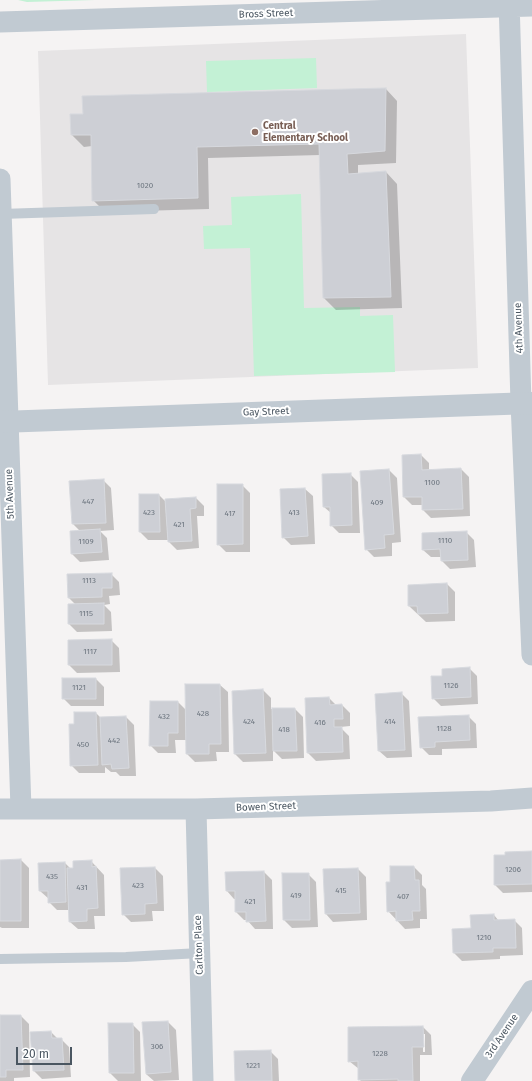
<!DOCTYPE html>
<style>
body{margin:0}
#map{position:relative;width:532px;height:1081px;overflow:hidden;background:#f5f3f3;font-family:"Fira Sans",sans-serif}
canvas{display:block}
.scale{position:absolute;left:16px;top:1047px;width:56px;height:18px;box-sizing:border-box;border:2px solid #4a5661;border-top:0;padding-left:5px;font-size:12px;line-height:14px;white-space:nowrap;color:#4a5661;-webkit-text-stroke:3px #fff;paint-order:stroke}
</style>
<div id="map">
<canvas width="532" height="1081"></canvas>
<div class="scale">20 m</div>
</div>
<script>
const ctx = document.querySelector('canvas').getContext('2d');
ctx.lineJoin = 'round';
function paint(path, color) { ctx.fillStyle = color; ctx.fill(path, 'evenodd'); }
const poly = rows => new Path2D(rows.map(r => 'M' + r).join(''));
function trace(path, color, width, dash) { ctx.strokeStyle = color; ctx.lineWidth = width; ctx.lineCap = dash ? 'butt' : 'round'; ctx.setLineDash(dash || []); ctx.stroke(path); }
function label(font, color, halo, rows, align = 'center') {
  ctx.font = font + ' "Fira Sans",sans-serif'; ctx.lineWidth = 4; ctx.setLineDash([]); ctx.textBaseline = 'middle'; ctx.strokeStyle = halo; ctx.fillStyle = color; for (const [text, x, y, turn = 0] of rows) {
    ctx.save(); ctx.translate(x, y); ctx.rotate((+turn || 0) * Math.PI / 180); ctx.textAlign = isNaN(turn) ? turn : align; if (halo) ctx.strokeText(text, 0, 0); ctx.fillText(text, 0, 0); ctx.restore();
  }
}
paint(poly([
 [466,34,478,368,48,385,38,51]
]), '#e6e4e5');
paint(poly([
 [18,0,95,0,27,2],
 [316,58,317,88,207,92,206,61],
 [301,194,304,308,360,307,360,316,393,315,395,372,254,376,250,248,204,249,203,226,232,225,231,197]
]), '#c3f1d5');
paint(poly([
 [386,89,397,101,396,163,358,165,358,174,386,172,397,184,402,308,336,310,324,298,320,155,208,158,209,209,105,212,93,200,92,146,84,147,72,135],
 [421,455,429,463,429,470,461,469,469,477,470,516,431,518,423,510,423,505,412,505,404,497],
 [389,470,397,478,401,542,392,543,392,556,374,557,366,549],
 [350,474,358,482,360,533,339,533,331,525,331,513,324,507],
 [103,480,111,488,114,530,100,531,107,538,109,560,80,562,72,554,80,531,73,524,70,482],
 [242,485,250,493,250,552,226,552,218,544],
 [305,489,313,496,315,544,291,545,283,537],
 [159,495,167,503,196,498,204,506,204,516,197,516,199,548,177,550,169,542,169,540,148,540,140,532],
 [466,532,474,540,476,567,450,569,442,561,442,557,431,557,423,550],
 [111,574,119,582,120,595,109,596,110,604,104,605,111,612,112,631,77,632,69,624,76,605,69,598],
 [447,584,455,592,455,621,426,622,409,606],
 [111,640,119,648,120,672,77,673,69,665],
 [469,668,477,676,478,704,441,706,433,698,443,677],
 [96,679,104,687,104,706,71,706,63,698],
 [220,685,228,692,229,752,216,752,217,761,195,762,187,754,187,740,175,740,176,753,158,753,150,745,178,702,186,710],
 [263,690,271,698,271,709,295,709,303,717,304,758,282,759,273,750,273,761,243,762,235,754],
 [401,693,409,701,412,757,387,758,379,751],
 [329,698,337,706,342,705,350,713,350,726,340,727,349,736,350,759,316,761,308,753,306,699],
 [96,713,101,718,126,717,134,725,136,776,120,776,116,772,111,772,105,767,105,773,79,773,71,765,75,725],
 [468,716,476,724,477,748,442,749,442,755,429,755,421,747],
 [532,852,532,892,503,893,495,885,506,856],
 [21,860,29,868,29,928,2,928,0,927,0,861],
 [91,861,104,875,105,916,94,916,95,929,78,929,70,922,70,910,57,910,49,902,49,899,40,891,39,864,65,863,71,869],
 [414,867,422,875,422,885,426,889,427,919,420,919,420,928,405,929,388,911,391,883],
 [155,868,163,876,164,911,152,911,153,921,131,922,123,914],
 [358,869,366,877,367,920,333,922,326,914],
 [264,872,272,880,273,929,255,929,247,920,244,920,236,912,236,899,234,899,227,891],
 [308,874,316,882,318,927,292,928,284,920],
 [494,915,499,921,514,920,522,928,523,955,500,956,500,959,462,961,454,953,472,929],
 [0,1016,21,1016,29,1024,30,1077,14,1078,14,1081,0,1081],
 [168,1022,176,1030,179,1080,154,1081,146,1074],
 [109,1024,132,1024,140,1032,141,1081,118,1081,110,1073],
 [423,1027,431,1035,432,1055,420,1055,420,1081,361,1081,359,1079,359,1069,349,1061],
 [423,1034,425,1034,425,1052,423,1052],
 [51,1032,58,1039,61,1039,69,1047,71,1077,42,1079,34,1071],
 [270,1051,278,1059,279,1081,236,1081]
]), '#0003');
const building = poly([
 [386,88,385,151,347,154,348,174,386,171,391,297,323,298,319,144,197,147,198,198,92,201,91,135,71,135,70,114,83,114,82,96,386,88],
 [421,454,422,470,461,468,463,509,422,510,422,497,403,497,402,455,421,454],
 [389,469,394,534,384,535,385,548,365,550,360,471,389,469],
 [351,473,352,525,330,526,330,507,323,507,322,474,351,473],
 [104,479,106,523,72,524,69,481,104,479],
 [217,484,243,484,243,544,217,545,217,484],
 [305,488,308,536,282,538,280,489,305,488],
 [139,494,159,494,160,532,139,532,139,494],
 [196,497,196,508,190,509,192,541,168,542,165,499,196,497],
 [100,529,102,552,71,554,70,531,100,529],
 [467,531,468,560,441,561,440,549,422,550,422,533,467,531],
 [112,573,112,588,102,588,102,597,68,598,67,574,112,573],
 [447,583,448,613,418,614,417,606,408,606,408,585,447,583],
 [104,603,104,624,68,624,68,604,104,603],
 [112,639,112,665,68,665,68,640,112,639],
 [470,667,471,697,432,699,431,676,442,676,442,669,470,667],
 [62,678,96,678,96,699,62,699,62,678],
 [185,684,220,684,221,744,209,744,209,754,186,754,185,684],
 [263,689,266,753,234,754,232,691,263,689],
 [402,692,405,750,378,751,375,694,402,692],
 [329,697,330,705,342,704,343,719,334,719,334,727,342,727,343,752,307,753,305,698,329,697],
 [150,701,178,701,178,733,168,733,168,746,149,746,150,701],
 [272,708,295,708,297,751,273,751,272,708],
 [74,712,96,712,98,765,70,766,69,724,74,724,74,712],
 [469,715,470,740,435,742,435,747,420,748,418,717,469,715],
 [126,716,129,768,112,769,111,764,102,765,100,717,126,716],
 [532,851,532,884,494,885,494,855,505,855,505,852,532,851],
 [21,859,21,921,0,921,0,860,21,859],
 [92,860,92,867,96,866,98,908,87,909,87,921,69,922,67,868,73,868,73,861,92,860],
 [65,862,66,902,48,903,48,891,39,891,38,863,65,862],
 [390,866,414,866,415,880,419,880,420,911,412,911,413,920,396,921,396,911,387,912,386,882,390,882,390,866],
 [155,867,157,903,145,904,145,914,122,915,120,868,155,867],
 [358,868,360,913,325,914,323,869,358,868],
 [264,871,266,921,246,922,246,912,235,912,235,891,226,891,225,872,264,871],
 [282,873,309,873,310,920,283,920,282,873],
 [494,914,494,920,515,919,516,948,493,948,493,952,453,953,452,929,471,928,470,915,494,914],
 [0,1015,21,1015,23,1070,6,1070,6,1077,0,1077,0,1015],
 [168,1021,171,1072,146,1074,142,1022,168,1021],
 [108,1023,133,1023,134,1073,109,1073,108,1023],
 [423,1026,424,1047,412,1047,413,1081,398,1081,398,1079,358,1080,358,1061,348,1062,348,1027,423,1026],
 [51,1031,52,1038,62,1038,64,1070,33,1071,30,1032,51,1031],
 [271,1050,272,1081,235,1081,234,1051,271,1050]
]);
paint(building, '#cdcfd5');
trace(building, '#d7d9de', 1);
trace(poly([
 [1,214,154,209],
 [0,959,126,957,200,953]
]), '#c1cad2', 10);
trace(poly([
 [509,0,521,403,532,655],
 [0,22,532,6],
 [0,179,21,809],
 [0,809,196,809,491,801,532,798],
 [196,809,203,1081]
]), '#c1cad2', 21);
trace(poly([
 [0,422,532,403],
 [472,1081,532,991]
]), '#c1cad2', 22);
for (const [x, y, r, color] of [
 [255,132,4,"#8d6e63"]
]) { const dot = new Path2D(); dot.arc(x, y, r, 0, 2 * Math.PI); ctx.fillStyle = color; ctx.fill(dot); trace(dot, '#fff', 1.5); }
label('8px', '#6b747e', null, [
 ["1020",145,186],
 ["1100",432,483],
 ["447",88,502],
 ["409",377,503],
 ["423",149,513],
 ["413",294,513],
 ["417",230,514],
 ["421",179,525],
 ["1110",445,541],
 ["1109",86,542],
 ["1113",89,581],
 ["1115",86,614],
 ["1117",90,652],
 ["1126",451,686],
 ["1121",79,688],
 ["428",203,714],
 ["432",164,717],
 ["424",249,722],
 ["414",390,722],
 ["416",320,723],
 ["1128",444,729],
 ["418",284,730],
 ["442",114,741],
 ["450",83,745],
 ["1206",513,870],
 ["435",52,877],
 ["423",138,886],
 ["431",82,888],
 ["415",341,891],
 ["419",296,896],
 ["407",403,897],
 ["421",250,902],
 ["1210",484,938],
 ["306",157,1047],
 ["1228",380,1054],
 ["1221",253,1066]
]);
label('10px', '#4a5661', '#fff', [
 ["Bross Street",266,14,-2],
 ["4th Avenue",519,328,-92],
 ["Gay Street",266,412,-2],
 ["5th Avenue",10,494,-92],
 ["Bowen Street",266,807,-2],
 ["Carlton Place",199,945,-92],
 ["3rd Avenue",502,1036,-56]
]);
label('bold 10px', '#785e54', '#fff', [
 ["Central",263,126],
 ["Elementary School",263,138]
], 'left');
</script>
